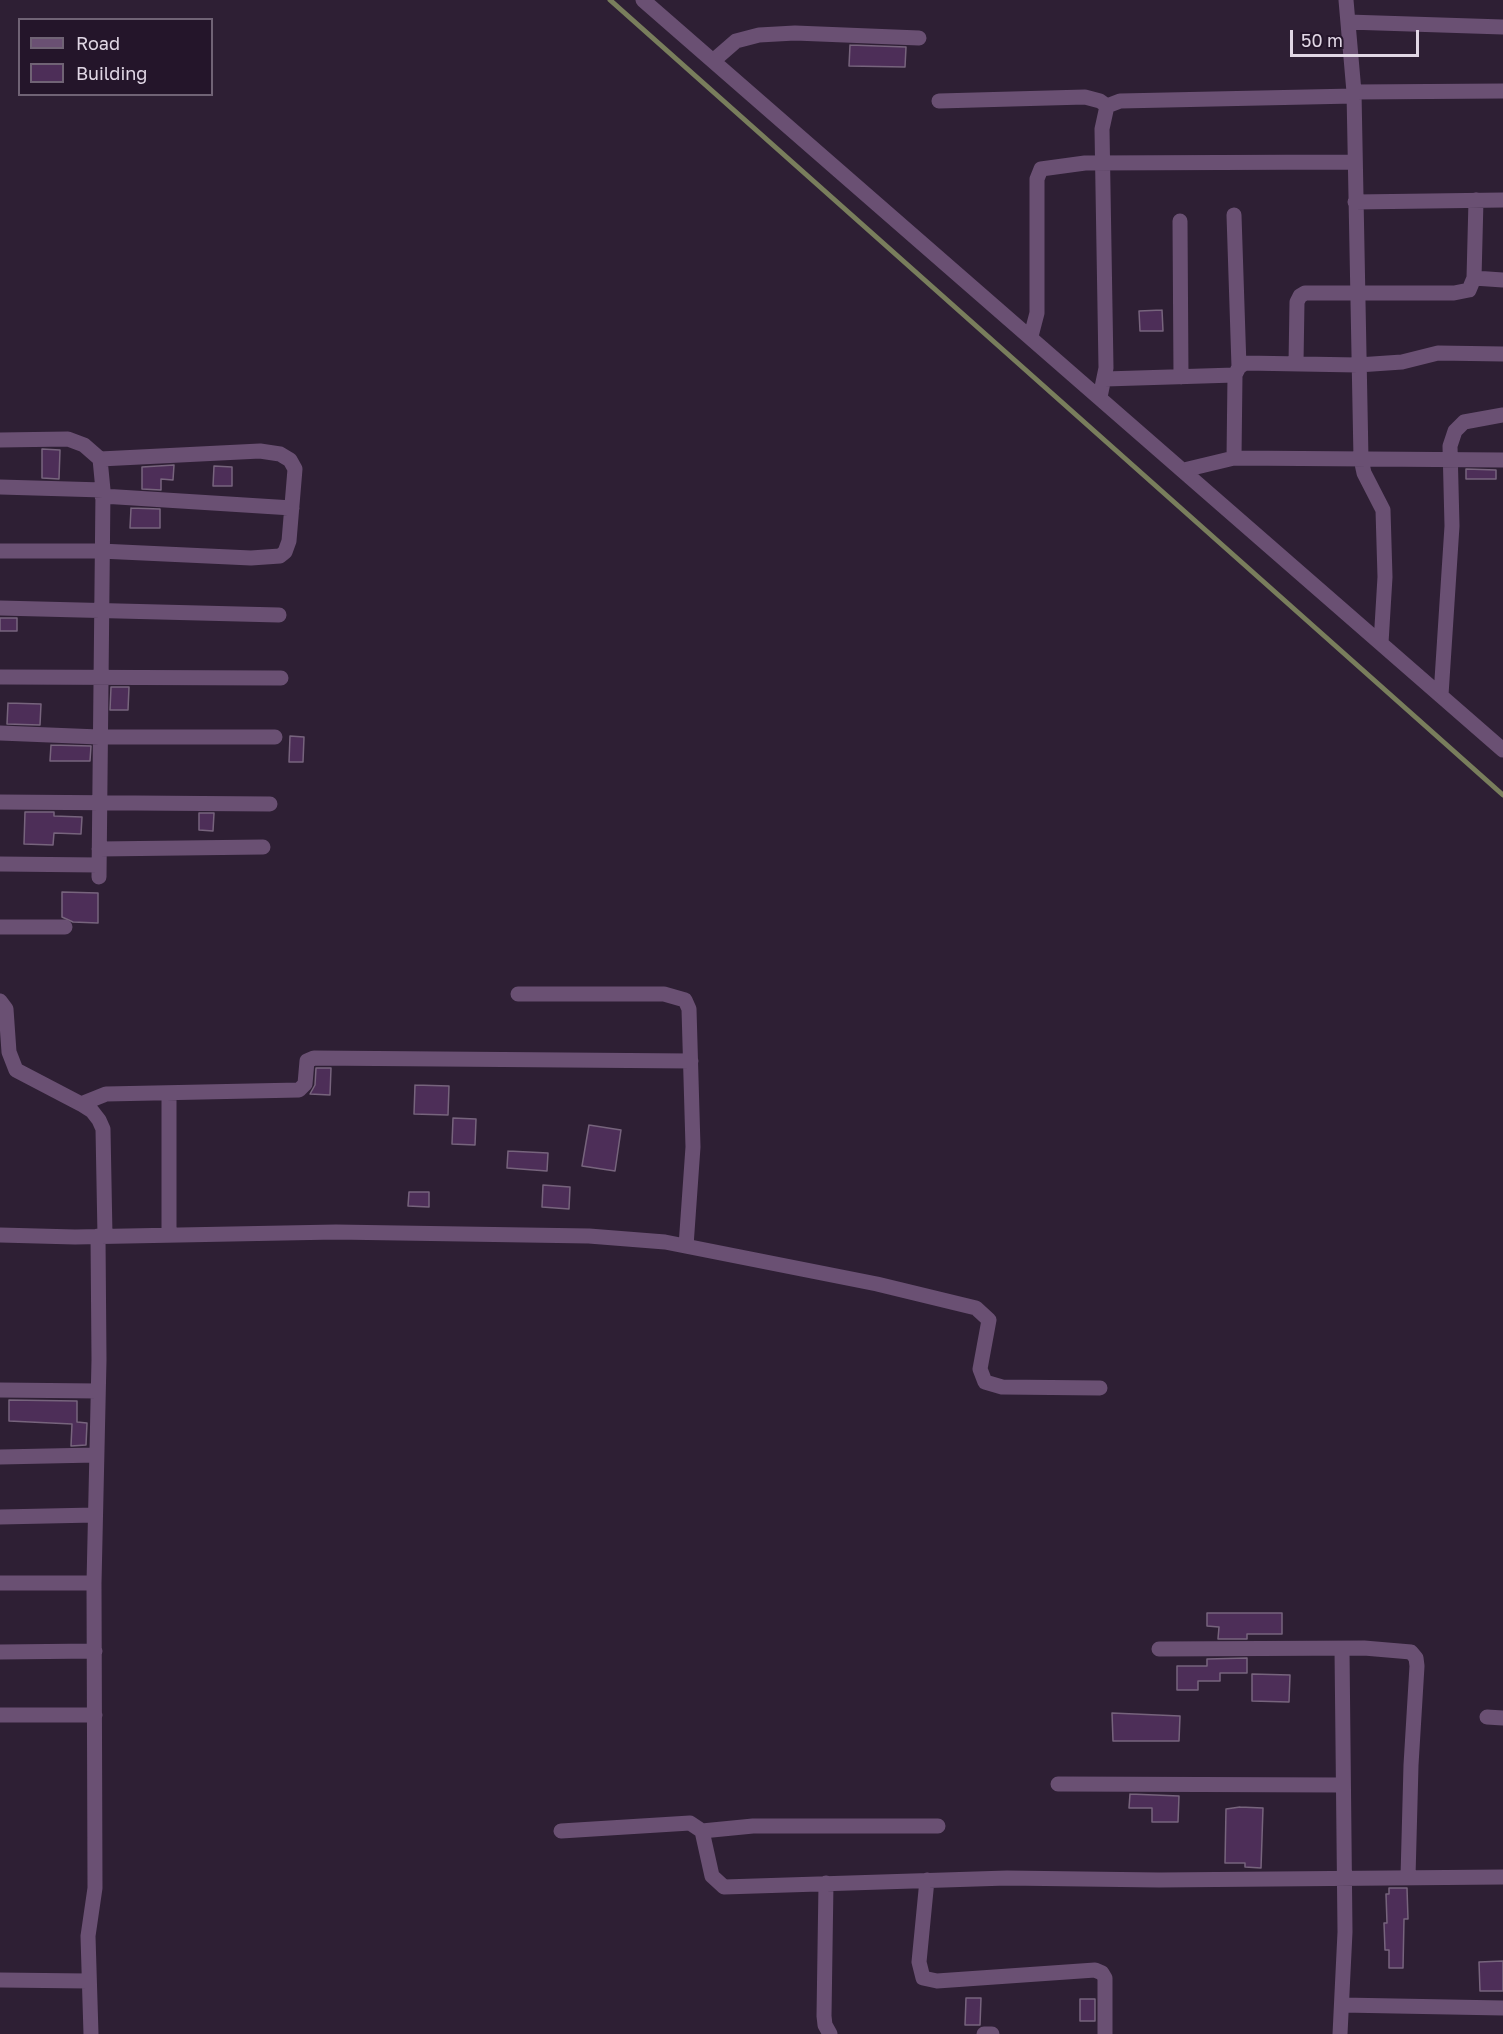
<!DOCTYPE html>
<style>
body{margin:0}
#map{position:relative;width:1503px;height:2034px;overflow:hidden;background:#2e1f34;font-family:"Golos Text",sans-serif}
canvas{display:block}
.legend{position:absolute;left:18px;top:18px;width:195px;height:78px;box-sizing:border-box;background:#24152a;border:2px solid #706375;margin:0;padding:8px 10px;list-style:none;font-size:18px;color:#e1d7e5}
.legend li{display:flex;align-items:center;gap:12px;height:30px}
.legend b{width:30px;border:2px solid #706375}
.scale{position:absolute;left:1290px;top:30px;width:129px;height:27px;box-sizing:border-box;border:3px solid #e1d7e5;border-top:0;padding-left:8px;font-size:18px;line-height:21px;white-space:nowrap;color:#e1d7e5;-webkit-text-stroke:4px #24152a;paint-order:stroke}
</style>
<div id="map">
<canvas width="1503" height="2034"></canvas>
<ul class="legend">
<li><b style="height:8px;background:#6a5073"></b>Road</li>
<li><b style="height:16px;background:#4d2e58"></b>Building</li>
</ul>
<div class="scale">50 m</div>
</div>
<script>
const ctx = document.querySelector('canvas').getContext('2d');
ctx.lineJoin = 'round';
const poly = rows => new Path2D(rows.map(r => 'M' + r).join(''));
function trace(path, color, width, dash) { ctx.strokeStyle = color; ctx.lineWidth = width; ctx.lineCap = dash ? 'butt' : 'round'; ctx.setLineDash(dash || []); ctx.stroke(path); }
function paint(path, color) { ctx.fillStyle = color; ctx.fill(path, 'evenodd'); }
trace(poly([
 [610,0,1503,795]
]), '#797e5c', 5);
const building = poly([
 [850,45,906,47,905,67,849,66,850,45],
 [1162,310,1163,331,1140,331,1139,311,1162,310],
 [42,449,60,450,59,479,42,478,42,449],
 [174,465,173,480,161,479,161,490,142,489,142,467,174,465],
 [214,466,232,467,232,486,213,486,214,466],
 [1466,469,1496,470,1496,479,1466,479,1466,469],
 [131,508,160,509,160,528,130,528,131,508],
 [0,618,17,618,17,631,0,631,0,618],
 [111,687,129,687,128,710,110,710,111,687],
 [8,703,41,704,40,725,7,724,8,703],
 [290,736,304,737,303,762,289,762,290,736],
 [51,745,91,746,90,761,50,761,51,745],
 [25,812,54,812,54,816,82,817,81,834,54,833,53,845,24,844,25,812],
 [199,813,214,813,213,831,199,830,199,813],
 [62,892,98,893,98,923,73,922,62,917,62,892],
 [316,1068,331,1068,330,1095,310,1094,315,1085,316,1068],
 [415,1085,449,1086,448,1115,414,1114,415,1085],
 [453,1118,476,1119,475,1145,452,1144,453,1118],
 [589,1125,621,1130,615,1171,582,1166,589,1125],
 [508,1151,548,1153,547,1171,507,1168,508,1151],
 [543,1185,570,1187,569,1209,542,1207,543,1185],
 [409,1192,429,1192,429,1207,408,1206,409,1192],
 [9,1400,77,1401,77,1422,87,1423,86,1445,71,1446,72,1424,9,1421,9,1400],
 [1207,1613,1282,1613,1282,1634,1247,1634,1247,1639,1218,1639,1219,1627,1207,1626,1207,1613],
 [1247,1658,1247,1673,1220,1673,1220,1681,1198,1681,1198,1690,1177,1690,1177,1666,1207,1666,1207,1659,1247,1658],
 [1252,1674,1290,1675,1289,1702,1252,1701,1252,1674],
 [1112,1713,1180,1716,1179,1741,1113,1741,1112,1713],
 [1130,1794,1179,1796,1178,1822,1152,1822,1152,1808,1129,1808,1130,1794],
 [1240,1807,1263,1808,1261,1868,1245,1867,1245,1863,1225,1863,1226,1809,1240,1807],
 [1389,1888,1407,1888,1408,1919,1404,1919,1403,1968,1389,1968,1389,1950,1385,1950,1384,1923,1387,1923,1386,1894,1389,1894,1389,1888],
 [1503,1961,1503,1991,1480,1991,1479,1962,1503,1961],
 [966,1998,981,1998,980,2025,965,2025,966,1998],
 [1080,1999,1095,1999,1095,2021,1080,2021,1080,1999]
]);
paint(building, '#4d2e58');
trace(building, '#77647d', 1.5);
trace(poly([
 [643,0,1503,750],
 [1346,0,1354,92,1361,459,1364,473,1383,510,1385,577,1381,643],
 [1348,22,1503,27],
 [713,61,736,41,759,35,795,33,919,38],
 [1354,92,1503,91],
 [939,101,1085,97,1100,101,1107,106],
 [1355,202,1503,200],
 [1234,215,1239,367],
 [1180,221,1181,377],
 [1474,278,1503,280],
 [1031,336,1037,313,1037,179,1041,169,1085,163,1355,162],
 [1296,363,1297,302,1300,296,1305,293,1454,293,1469,290,1474,278,1476,200],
 [1105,379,1235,375],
 [1100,397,1106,368,1102,129,1107,106,1120,101,1354,96],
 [0,440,68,439,84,445,100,459,103,490,99,877],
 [1234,458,1235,375,1239,367,1245,363,1358,365,1402,362,1438,353,1503,354],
 [1184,470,1234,458,1503,460],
 [0,487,103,490],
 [102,496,292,508],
 [0,551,100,551,251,558,280,556,285,552,289,541,295,469,290,460,280,454,260,451,100,459],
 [0,608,279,615],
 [0,677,281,678],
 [1441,695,1452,526,1450,446,1455,431,1464,422,1503,415],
 [0,733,99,737,275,737],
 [0,802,270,804],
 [99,849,263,847],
 [0,864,99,865],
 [0,927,65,927],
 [518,994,664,994,685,1000,689,1009,693,1147,686,1246],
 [0,1001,6,1009,9,1052,16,1070,81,1104,92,1111,99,1120,103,1129,105,1236],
 [169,1093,169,1235],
 [81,1104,106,1094,299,1090,305,1084,307,1061,314,1058,691,1061],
 [0,1235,75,1237,336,1232,589,1236,665,1242,877,1284,976,1308,989,1320,980,1369,985,1382,1002,1387,1100,1388],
 [0,1390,98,1391],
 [0,1457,96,1455],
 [0,1517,95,1515],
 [0,1583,94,1583],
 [1159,1649,1364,1648,1411,1652,1416,1658,1417,1666,1411,1765,1408,1877],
 [0,1652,95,1651],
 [0,1715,95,1715],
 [1487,1717,1503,1718],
 [1058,1784,1342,1785],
 [561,1831,690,1823,702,1831,712,1876,724,1887,1007,1878,1159,1880,1503,1877],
 [702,1831,753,1826,938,1826],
 [927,1880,919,1962,923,1978,937,1981,1095,1970,1102,1973,1105,1978,1105,2034],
 [826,1883,824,2016,825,2025,830,2034],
 [0,1980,88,1981],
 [1342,2005,1503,2008],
 [91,2034,88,1936,95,1888,94,1583,99,1360,98,1236],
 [984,2034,992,2034],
 [1340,2034,1345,1932,1342,1649]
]), '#6a5073', 15);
</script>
